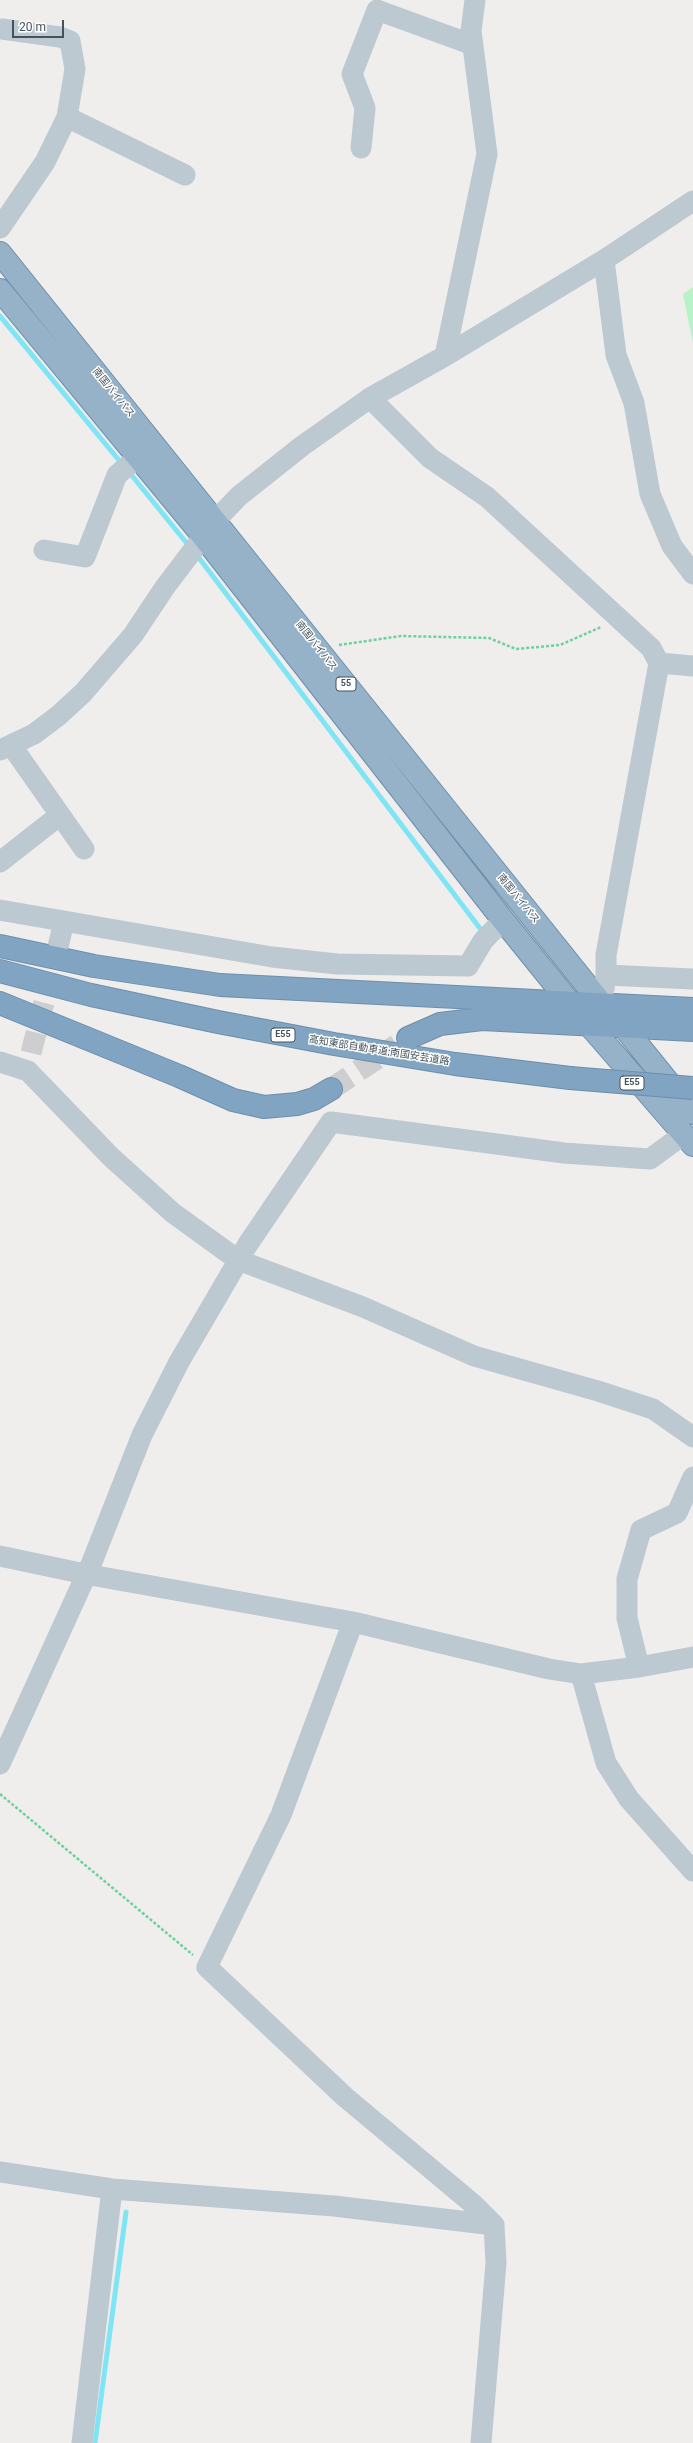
<!DOCTYPE html>
<meta charset="utf-8">
<style>
body{margin:0}
#map{position:relative;width:693px;height:2443px;overflow:hidden;background:#f0eded;font-family:Roboto,sans-serif}
canvas{display:block}
.scale{position:absolute;left:12px;top:20px;width:52px;height:18px;box-sizing:border-box;border:2px solid #44525c;border-top:0;padding-left:5px;font-size:12px;line-height:14px;white-space:nowrap;color:#44525c;-webkit-text-stroke:3px #fff;paint-order:stroke}
</style>
<div id="map">
<canvas width="693" height="2443"></canvas>
<div class="scale">20 m</div>
</div>
<script>
const ctx = document.querySelector('canvas').getContext('2d');
ctx.lineJoin = 'round';
function paint(path, color) { ctx.fillStyle = color; ctx.fill(path, 'evenodd'); }
const poly = rows => new Path2D(rows.map(r => 'M' + r).join(''));
function trace(path, color, width, dash) { ctx.strokeStyle = color; ctx.lineWidth = width; ctx.lineCap = dash ? 'butt' : 'round'; ctx.setLineDash(dash || []); ctx.stroke(path); }
function label(font, color, halo, rows, align = 'center') {
  ctx.font = font + ' Roboto,"Noto Sans JP",sans-serif'; ctx.lineWidth = 3; ctx.setLineDash([]); ctx.textBaseline = 'middle'; ctx.strokeStyle = halo; ctx.fillStyle = color; for (const [text, x, y, turn = 0] of rows) {
    ctx.save(); ctx.translate(x, y); ctx.rotate((+turn || 0) * Math.PI / 180); ctx.textAlign = isNaN(turn) ? turn : align; if (halo) ctx.strokeText(text, 0, 0); ctx.fillText(text, 0, 0); ctx.restore();
  }
}
paint(poly([
 [693,287,693,343,683,294]
]), '#b6f3c9');
trace(poly([
 [0,316,122,464],
 [129,472,189,546],
 [196,554,482,931],
 [95,2443,126,2212]
]), '#7fe4f4', 5);
trace(poly([
 [31,1053,59,943]
]), '#ceced0', 21, [21, 10]);
trace(poly([
 [331,1089,397,1045]
]), '#ceced0', 22, [22, 11]);
const trunk = poly([
 [0,253,601,1003,623,1026,693,1113],
 [0,290,203,536,503,920,570,1003,693,1145]
]);
const motorway = poly([
 [0,946,94,966,220,985,693,1009],
 [0,971,91,995,218,1022,334,1044,455,1064,570,1078],
 [0,1003,179,1076,233,1100,264,1107,297,1104,314,1099,331,1089],
 [408,1038,440,1024,482,1019,693,1030]
]);
trace(trunk, '#6b8fad', 24);
trace(motorway, '#6b8fad', 24);
trace(poly([
 [339,645,401,636,489,638,516,649,560,645,601,627],
 [0,1794,193,1955]
]), '#6bd399', 2.5, [3, 2]);
trace(poly([
 [2,29,60,37,70,41,75,69,67,117],
 [361,148,365,108,352,74,377,10,473,45],
 [0,228,45,162,67,117,185,175],
 [604,260,616,355,634,403,650,494,672,546,693,574],
 [445,356,487,154,471,31,475,0],
 [370,398,430,458,487,497,651,648,659,663],
 [44,550,85,557,117,475,138,457],
 [11,745,84,849],
 [0,750,34,734,58,716,83,693,133,635,165,587,216,520,239,496,302,446,370,398,445,356,604,260,693,201],
 [0,862,60,815],
 [0,910,272,957,337,964,468,966,483,941,503,920],
 [59,943,64,921],
 [606,975,606,955,659,663,693,666],
 [604,989,606,975,693,979],
 [0,1062,28,1071,111,1157,173,1213,238,1260,363,1307,474,1356,598,1391,653,1409,693,1437],
 [0,1556,85,1574,353,1622,549,1669,581,1674,639,1667,693,1657],
 [353,1622,281,1815,207,1967,345,2097,473,2204,494,2225,496,2263,481,2443],
 [639,1667,627,1618,627,1579,641,1530,677,1513,693,1477],
 [581,1674,606,1763,629,1799,693,1871],
 [0,1764,92,1562,142,1435,179,1362,248,1244,331,1122,564,1153,650,1159,684,1134],
 [0,2172,112,2189,334,2206,494,2225],
 [82,2443,112,2189]
]), '#bcc9d1', 21);
trace(trunk, '#95b2c8', 22);
trace(motorway, '#80a4c1', 22);
const motorwayBridge = poly([
 [570,1078,693,1088]
]);
trace(motorwayBridge, '#6b8fad', 24, []);
trace(motorwayBridge, '#80a4c1', 22);
for (const [x, y, w] of [
 [346,684,20],
 [283,1035,24],
 [632,1083,24]
]) { const box = new Path2D(); box.roundRect(x - w / 2, y - 7, w, 14, 3); ctx.fillStyle = '#fff'; ctx.fill(box); trace(box, '#44525c', 1); }
label('bold 9px', '#44525c', null, [
 ["55",346,684],
 ["E55",283,1035],
 ["E55",632,1083]
]);
label('10px', '#44525c', '#fff', [
 ["南国バイパス",113,393,51],
 ["南国バイパス",316,646,52],
 ["南国バイパス",518,899,51],
 ["高知東部自動車道;南国安芸道路",379,1051,9]
]);
</script>
